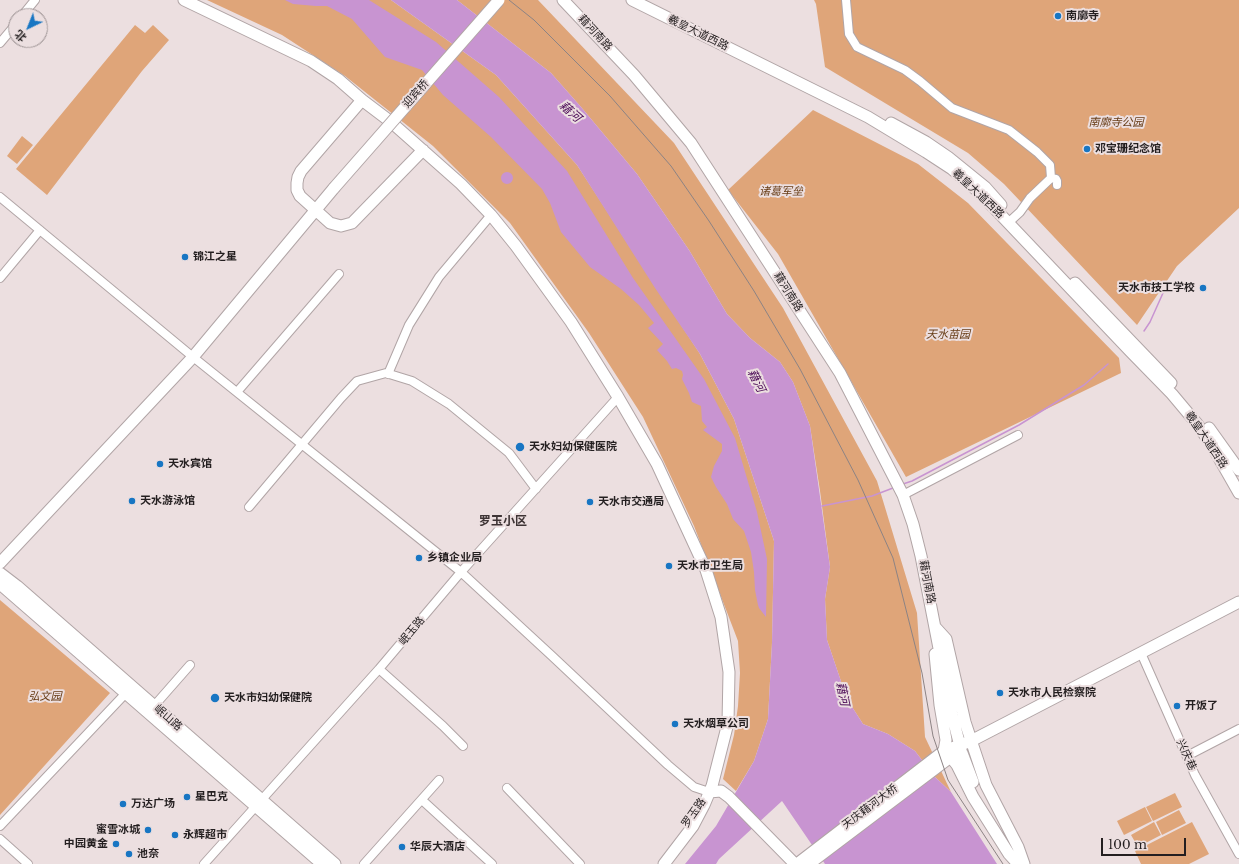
<!DOCTYPE html>
<meta charset="utf-8">
<style>
body{margin:0}
#map{position:relative;width:1239px;height:864px;overflow:hidden;background:#ecdfe0;font-family:"Libre Baskerville","Noto Sans SC",serif}
canvas{display:block}
.north{position:absolute;left:8px;top:8px;width:40px;height:40px;box-sizing:border-box;background:#ecdfe0;border:1px solid #9c9293;border-radius:50%;rotate:223deg;font-size:11px;font-weight:700;line-height:16px;text-align:center;color:#241f20}
.north::after{content:'';display:block;margin:auto;width:14px;height:18px;background:#1876c3;clip-path:polygon(50% 0,100% 100%,50% 72%,0 100%)}
.scale{position:absolute;left:1101px;top:838px;width:85px;height:18px;box-sizing:border-box;border:2px solid #241f20;border-top:0;padding-left:5px;font-size:12px;line-height:14px;white-space:nowrap;color:#241f20;-webkit-text-stroke:3px #ecdfe0;paint-order:stroke}
</style>
<div id="map">
<canvas width="1239" height="864"></canvas>
<div class="north">北</div>
<div class="scale">100 m</div>
</div>
<script>
const ctx = document.querySelector('canvas').getContext('2d');
ctx.lineJoin = 'round';
function paint(path, color) { ctx.fillStyle = color; ctx.fill(path, 'evenodd'); }
const poly = rows => new Path2D(rows.map(r => 'M' + r).join(''));
function trace(path, color, width, dash) { ctx.strokeStyle = color; ctx.lineWidth = width; ctx.lineCap = dash ? 'butt' : 'round'; ctx.setLineDash(dash || []); ctx.stroke(path); }
function label(font, color, halo, rows, align = 'center') {
  ctx.font = font + ' "Libre Baskerville","Noto Sans SC",serif'; ctx.lineWidth = 4; ctx.setLineDash([]); ctx.textBaseline = 'middle'; ctx.strokeStyle = halo; ctx.fillStyle = color; for (const [text, x, y, turn = 0] of rows) {
    ctx.save(); ctx.translate(x, y); ctx.rotate((+turn || 0) * Math.PI / 180); ctx.textAlign = isNaN(turn) ? turn : align; if (halo) ctx.strokeText(text, 0, 0); ctx.fillText(text, 0, 0); ctx.restore();
  }
}
paint(poly([
 [207,0,391,0,496,75,577,165,700,354,734,419,774,541,772,643,768,719,754,761,736,791,723,779,734,735,738,706,740,673,738,641,694,526,643,417,589,333,510,223,433,146,345,76,282,35],
 [457,0,538,0,674,143,783,308,877,481,917,613,925,737,951,792,935,777,915,751,888,734,863,724,847,699,827,640,825,599,830,567,820,491,810,426,793,382,780,362,750,338,727,314,689,250,637,174,581,107,551,73],
 [814,0,1239,0,1239,208,1177,266,1137,325,1004,184,968,153,825,67,816,4],
 [135,25,145,33,153,25,169,40,142,71,47,195,16,169],
 [813,110,918,164,968,203,1119,358,1121,373,906,477,778,254,728,190],
 [22,136,33,145,17,164,7,156],
 [0,600,110,693,0,815],
 [1175,793,1182,807,1153,821,1146,807],
 [1145,807,1152,821,1124,835,1117,821],
 [1179,810,1186,823,1162,835,1156,822],
 [1154,822,1161,835,1138,847,1131,835],
 [1192,822,1209,854,1189,864,1141,864,1135,851]
]), '#dfa579');
paint(poly([
 [285,0,369,0,436,42,499,97,567,171,633,278,704,379,735,438,757,512,767,559,766,617,759,608,758,605,755,590,754,572,751,552,744,531,733,519,727,504,716,487,711,477,714,466,722,451,722,444,703,430,707,427,702,421,701,406,692,402,689,393,682,379,683,375,682,371,676,368,672,369,667,361,657,350,663,344,648,328,654,323,639,305,621,289,590,267,561,232,550,203,542,189,491,137,443,95,422,70,385,57,352,19,327,6,316,6,293,4],
 [391,0,457,0,551,73,581,107,637,174,689,250,727,314,750,338,780,362,793,382,810,426,830,567,825,599,827,640,847,699,863,724,888,734,915,751,935,777,951,792,997,864,825,864,782,801,719,859,716,864,685,864,716,826,754,761,768,719,772,643,774,541,734,419,700,354,655,288,577,165,496,75],
 '501 178a6 6 0 1 1 12 0a6 6 0 1 1-12 0Z'
]), '#c894d1');
trace(poly([
 [1144,331,1150,322,1163,293],
 [903,484,912,481,1019,425,1084,385,1108,364],
 [822,506,872,496,893,488]
]), '#c894d1', 1.5);
const minor = poly([
 [846,0,849,34,857,47,905,70,920,81,952,108,1009,130,1037,152,1050,165,1051,178],
 [22,16,35,0],
 [0,43,16,24],
 [1051,178,1056,179,1057,181,1057,185],
 [0,197,193,357,461,572,552,656,668,765,694,787,709,792],
 [1008,223,1020,212,1030,198,1051,178],
 [0,278,40,230],
 [388,374,409,325,439,277,491,215],
 [237,392,339,274],
 [903,495,1018,435],
 [249,507,341,398,357,381,386,373,412,381,449,404,509,453,536,489],
 [1141,653,1195,775,1239,854],
 [379,669,443,726,463,746],
 [154,706,190,665],
 [1187,756,1239,729],
 [507,788,580,864],
 [422,800,492,864],
 [0,826,126,693],
 [0,839,28,864],
 [204,864,379,669,461,572,618,397],
 [364,864,439,780]
]);
const major = poly([
 [184,0,311,61,338,79,362,100,391,122,461,184,491,215,516,246,571,322,618,397,657,464,706,570,721,617,729,672,728,723,712,786,704,805,693,826,664,864],
 [563,0,634,75,691,143,840,373,903,495,913,524,921,556,952,715,959,742],
 [632,0,868,117,926,152,952,169,979,192,1131,352,1172,394,1198,425,1211,444,1239,493],
 [362,100,301,171,298,177,297,183,297,190,300,196,330,223,341,226,352,223,423,150],
 [891,123,926,142,948,157,985,187,1001,205],
 [1075,283,1171,383],
 [1209,428,1239,470],
 [0,563,193,357,334,188],
 [0,573,17,586,335,864],
 [0,584,322,864],
 [936,628,946,639,965,722,986,785,1018,847,1024,864],
 [935,654,940,705,946,740,944,751],
 [962,753,973,782],
 [948,758,953,760,957,765,973,797,1009,854,1018,864],
 [709,792,721,791,729,797,795,864],
 [797,864,944,751,971,741,1239,602],
 [809,864,961,749]
]);
trace(minor, '#b1a5a6', 10);
trace(major, '#b1a5a6', 13);
trace(minor, '#fff', 8);
trace(major, '#fff', 11);
trace(poly([
 [509,0,534,20,610,96,671,166,709,221,754,291,800,369,858,480,893,558,922,673,933,736,948,780,1003,864]
]), '#8c8384', 1);
const majorBridge = poly([
 [334,188,499,0]
]);
trace(majorBridge, '#b1a5a6', 13, []);
trace(majorBridge, '#fff', 11);
for (const [x, y, r, color] of [
 [1058,16,4,"#1876c3"],
 [1087,149,4,"#1876c3"],
 [185,257,4,"#1876c3"],
 [1203,288,4,"#1876c3"],
 [520,447,5,"#1876c3"],
 [160,464,4,"#1876c3"],
 [132,501,4,"#1876c3"],
 [590,502,4,"#1876c3"],
 [419,558,4,"#1876c3"],
 [669,566,4,"#1876c3"],
 [1000,693,4,"#1876c3"],
 [215,698,5,"#1876c3"],
 [1177,706,4,"#1876c3"],
 [675,724,4,"#1876c3"],
 [187,797,4,"#1876c3"],
 [123,804,4,"#1876c3"],
 [148,830,4,"#1876c3"],
 [175,835,4,"#1876c3"],
 [116,844,4,"#1876c3"],
 [402,847,4,"#1876c3"],
 [129,854,4,"#1876c3"]
]) { const dot = new Path2D(); dot.arc(x, y, r, 0, 2 * Math.PI); ctx.fillStyle = color; ctx.fill(dot); trace(dot, '#ecdfe0', 1.5); }
label('bold 11px', '#241f20', '#ecdfe0', [
 ["南廓寺",1066,16],
 ["邓宝珊纪念馆",1095,149],
 ["锦江之星",193,257],
 ["天水市技工学校",1195,288,"right"],
 ["天水妇幼保健医院",529,447],
 ["天水宾馆",168,464],
 ["天水游泳馆",140,501],
 ["天水市交通局",598,502],
 ["乡镇企业局",427,558],
 ["天水市卫生局",677,566],
 ["天水市人民检察院",1008,693],
 ["天水市妇幼保健院",224,698],
 ["开饭了",1185,706],
 ["天水烟草公司",683,724],
 ["星巴克",195,797],
 ["万达广场",131,804],
 ["蜜雪冰城",140,830,"right"],
 ["永辉超市",183,835],
 ["中园黄金",108,844,"right"],
 ["华辰大酒店",410,847],
 ["池奈",137,854]
], 'left');
label('11px', '#241f20', '#ecdfe0', [
 ["藉河南路",595,33,47],
 ["羲皇大道西路",698,33,26],
 ["迎宾桥",416,94,-49],
 ["羲皇大道西路",978,194,43],
 ["藉河南路",788,292,58],
 ["羲皇大道西路",1206,440,56],
 ["藉河南路",927,582,79],
 ["岷玉路",412,631,-50],
 ["岷山路",168,718,41],
 ["兴庆巷",1186,755,66],
 ["天庆藉河大桥",870,807,-37],
 ["罗玉路",694,813,-55]
]);
label('italic 11px', '#673c16', '#ecdfe0', [
 ["南廓寺公园",1116,123],
 ["诸葛军垒",781,192],
 ["天水苗园",948,335],
 ["弘文园",45,697]
]);
label('italic 12px', '#4e0e59', '#ecdfe0', [
 ["藉河",570,112,42],
 ["藉河",756,381,63],
 ["藉河",842,694,78]
]);
label('bold 12px', '#3e3435', '#ecdfe0', [
 ["罗玉小区",503,522]
]);
</script>
